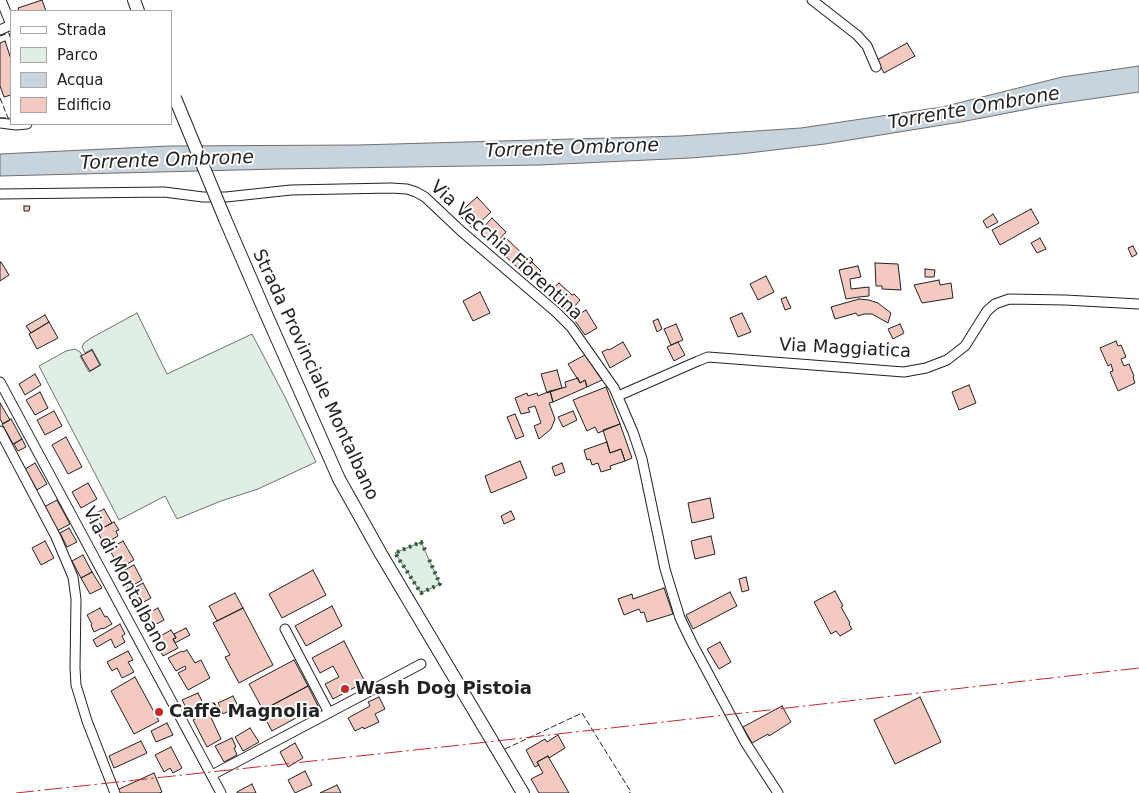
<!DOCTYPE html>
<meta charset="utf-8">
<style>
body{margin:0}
#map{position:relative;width:1139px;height:793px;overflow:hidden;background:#fff;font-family:"DejaVu Sans",sans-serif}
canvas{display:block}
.legend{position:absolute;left:10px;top:10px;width:162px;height:115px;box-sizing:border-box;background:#fff;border:1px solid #a7a7a7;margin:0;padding:6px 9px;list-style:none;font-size:15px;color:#222}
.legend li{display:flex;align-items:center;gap:10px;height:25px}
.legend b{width:25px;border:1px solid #a7a7a7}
</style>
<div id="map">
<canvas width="1139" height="793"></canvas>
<ul class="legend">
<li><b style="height:6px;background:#fff"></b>Strada</li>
<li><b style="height:14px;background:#e0efe3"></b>Parco</li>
<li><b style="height:14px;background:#c7d3dd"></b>Acqua</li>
<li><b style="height:14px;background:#f3c9c0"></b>Edificio</li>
</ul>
</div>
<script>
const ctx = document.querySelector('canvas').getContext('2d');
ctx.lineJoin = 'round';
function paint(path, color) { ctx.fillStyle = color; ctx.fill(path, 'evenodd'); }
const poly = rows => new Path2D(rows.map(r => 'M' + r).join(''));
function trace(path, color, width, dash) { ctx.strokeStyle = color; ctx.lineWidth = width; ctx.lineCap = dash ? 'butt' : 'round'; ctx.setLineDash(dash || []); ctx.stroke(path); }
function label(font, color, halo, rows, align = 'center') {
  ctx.font = font + ' "DejaVu Sans",sans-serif'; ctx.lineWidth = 4; ctx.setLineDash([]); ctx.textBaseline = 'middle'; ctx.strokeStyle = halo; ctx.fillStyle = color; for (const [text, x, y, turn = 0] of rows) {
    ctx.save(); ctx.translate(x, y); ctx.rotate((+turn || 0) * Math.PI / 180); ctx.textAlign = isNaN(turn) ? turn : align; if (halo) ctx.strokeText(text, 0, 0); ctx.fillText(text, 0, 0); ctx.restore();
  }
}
const green = poly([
 [137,313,167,374,252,334,285,397,316,462,258,489,221,501,177,519,165,496,119,520,39,366,66,351,75,349,80,352,82,355,80,356,89,372,101,365,92,349,85,353,82,347,84,343,91,338,137,313],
 [421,542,440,584,421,593,395,553,421,542]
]);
paint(green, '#e0efe3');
trace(green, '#6f6f6f', 1);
const water = poly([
 [1139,66,1139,92,1049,105,961,122,825,144,740,154,691,158,540,165,277,169,0,176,0,154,169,146,358,145,680,136,801,128,942,107,1062,77,1139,66]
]);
paint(water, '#c7d3dd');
trace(water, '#6f6f6f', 1);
const building = poly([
 [42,0,46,11,19,11,18,8,42,0],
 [5,41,11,59,11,95,4,97,0,86,0,43,5,41],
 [907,43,915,56,884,73,877,60,907,43],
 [477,197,491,212,473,229,458,214,477,197],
 [24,206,30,206,29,211,24,211,24,206],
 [1031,209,1039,223,1000,245,992,230,1031,209],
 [993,214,998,222,987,228,983,221,993,214],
 [492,218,506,232,497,242,492,237,488,241,479,232,492,218],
 [506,238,528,259,530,257,533,260,522,272,497,248,506,238],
 [1040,238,1046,249,1037,253,1031,243,1040,238],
 [1133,246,1137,254,1132,257,1128,248,1133,246],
 [1,262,9,275,0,281,0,263,1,262],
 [532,262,541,271,531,281,522,272,532,262],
 [875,263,898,264,901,290,882,289,882,286,876,286,875,263],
 [858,266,861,277,850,279,851,289,869,287,869,296,859,297,846,299,839,270,858,266],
 [925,269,935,270,934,277,925,277,925,269],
 [766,276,774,292,758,300,750,284,766,276],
 [939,280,940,285,951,283,953,298,922,303,914,285,939,280],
 [559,283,572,295,574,294,580,300,569,313,548,293,559,283],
 [480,292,490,313,473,321,463,301,480,292],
 [786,297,791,308,785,310,781,299,786,297],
 [859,299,869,300,878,303,891,313,888,323,872,314,864,314,858,316,856,313,835,319,831,307,859,299],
 [586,310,597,328,585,335,573,318,586,310],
 [742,313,751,332,738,337,730,318,742,313],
 [45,315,49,322,31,333,26,326,45,315],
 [658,319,662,329,657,332,653,321,658,319],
 [49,322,58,338,37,349,29,334,49,322],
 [676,324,683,340,671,345,664,329,676,324],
 [900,324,904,333,893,339,888,329,900,324],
 [1116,341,1118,346,1121,345,1126,357,1121,359,1124,366,1129,364,1134,376,1133,377,1135,383,1118,391,1110,372,1113,371,1111,364,1108,366,1100,348,1116,341],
 [623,342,631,356,610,368,602,352,608,349,609,350,623,342],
 [678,342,685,355,674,361,667,347,678,342],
 [92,350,100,365,90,371,81,356,92,350],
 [585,355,602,380,587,387,585,380,580,383,568,364,585,355],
 [557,370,562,388,547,393,541,374,557,370],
 [35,374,41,385,25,395,19,384,35,374],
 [578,378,580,383,585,380,587,387,553,402,550,391,566,387,565,382,578,378],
 [969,385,976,403,959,410,952,392,969,385],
 [606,387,620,424,598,433,595,427,587,431,573,400,606,387],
 [550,391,553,402,549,403,555,419,551,429,539,439,534,426,541,423,535,406,528,408,530,412,521,414,515,398,527,393,528,396,537,393,538,396,550,391],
 [40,392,48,408,35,415,26,400,40,392],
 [0,403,10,420,3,424,0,419,0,403],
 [54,411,62,426,45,435,37,420,54,411],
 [573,411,577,420,563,427,558,417,573,411],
 [515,414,524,436,516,439,507,417,515,414],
 [11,419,22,439,13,444,2,424,11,419],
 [620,424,632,458,625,461,621,449,610,453,603,430,620,424],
 [66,437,82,467,68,474,52,445,66,437],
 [22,439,26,447,18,451,14,444,22,439],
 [607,442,610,453,621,449,625,461,610,466,611,469,601,472,598,463,592,465,590,459,587,460,584,450,607,442],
 [520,461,527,478,491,493,485,476,520,461],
 [35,463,47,484,37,490,25,469,35,463],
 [562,463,565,472,555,476,552,467,562,463],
 [88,483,97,499,81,508,72,492,88,483],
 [710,498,714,518,692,523,688,503,710,498],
 [57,500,70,524,57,531,44,507,57,500],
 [104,509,112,523,97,531,89,517,104,509],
 [511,511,515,519,504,524,501,516,511,511],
 [114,522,119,530,116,531,118,536,104,544,97,531,114,522],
 [69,528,77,542,67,547,60,533,69,528],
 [711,536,715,554,695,559,691,541,711,536],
 [45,541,54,558,41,565,32,548,45,541],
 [123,541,134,560,120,568,109,549,123,541],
 [83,555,92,572,81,578,72,561,83,555],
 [134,565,142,580,128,588,119,573,134,565],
 [313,570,326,595,282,618,269,594,313,570],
 [92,572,102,588,90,594,81,578,92,572],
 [746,577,749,590,742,592,739,579,746,577],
 [143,583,151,598,135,607,127,592,143,583],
 [664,588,673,614,647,622,644,612,641,613,639,609,624,615,618,599,632,594,633,599,664,588],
 [835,591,843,606,841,607,850,623,849,624,852,629,840,636,836,631,831,634,814,602,835,591],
 [730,592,737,606,693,629,686,615,730,592],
 [235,593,243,608,217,621,209,606,235,593],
 [332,606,342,626,306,646,295,626,332,606],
 [100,608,105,617,107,616,112,624,103,629,102,628,94,632,91,625,92,624,87,615,100,608],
 [158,608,164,620,151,627,145,615,158,608],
 [243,608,273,665,239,683,225,657,230,655,213,623,243,608],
 [120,624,125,634,122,636,125,642,115,648,111,639,97,647,93,640,120,624],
 [186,628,190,635,175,643,173,639,176,638,174,634,186,628],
 [171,630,176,638,173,639,178,648,163,656,158,646,156,647,152,641,171,630],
 [344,641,365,682,333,699,325,684,339,677,333,666,320,673,312,658,344,641],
 [720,642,731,662,719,669,707,649,720,642],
 [187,650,195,663,201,660,210,678,188,690,178,673,186,669,185,666,176,671,168,658,182,651,183,652,187,650],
 [128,651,133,660,128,662,134,672,122,678,117,668,112,671,107,662,128,651],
 [294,660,308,686,263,710,249,684,294,660],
 [135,677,159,721,134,734,111,691,135,677],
 [308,686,318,706,272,731,261,711,308,686],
 [198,693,204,705,189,713,182,700,198,693],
 [233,696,238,706,223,714,218,703,233,696],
 [379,697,385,709,375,714,379,722,364,729,363,727,355,731,348,718,370,706,368,702,379,697],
 [920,697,941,742,895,764,874,720,920,697],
 [782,706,791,722,769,736,768,734,752,743,743,727,782,706],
 [208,711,221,739,207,747,193,720,208,711],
 [167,723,173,735,156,742,151,731,167,723],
 [250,728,259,742,243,751,235,737,250,728],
 [558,735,565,748,549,758,548,756,537,762,539,765,535,767,526,750,545,739,547,742,558,735],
 [232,738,236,747,234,748,237,755,224,762,215,746,232,738],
 [141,741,147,753,114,768,109,756,141,741],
 [295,743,303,758,288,767,280,752,295,743],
 [171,747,182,768,173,773,170,768,164,772,155,755,171,747],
 [548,756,549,758,569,793,539,793,531,779,543,773,537,762,548,756],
 [305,771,312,785,295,793,288,780,305,771],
 [154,773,162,792,159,793,118,793,117,790,154,773],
 [252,784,256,793,237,793,237,792,252,784],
 [337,785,341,793,320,793,337,785]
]);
paint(building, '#f3c9c0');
trace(building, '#222', 1);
const minor = poly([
 [1,0,11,25],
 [812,0,857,35,867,46,876,67],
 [0,30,11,25],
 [0,123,16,125,27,124],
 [0,194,164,192,203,197,226,197,291,190,391,188,407,189,416,192,425,197,461,231,556,312,571,327,614,388,633,432,642,459,665,569,680,618,692,643,745,742,778,793],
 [0,382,221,793],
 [618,396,698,361,708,357,904,372,926,368,947,360,965,346,987,311,995,304,1009,299,1065,300,1139,304],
 [0,431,56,537,73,577,76,599,75,668,76,685,87,721,115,793],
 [285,629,329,713],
 [212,775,421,664]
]);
const secondary = poly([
 [134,0,138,11],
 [225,219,263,307,339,479,381,554,523,793]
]);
trace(minor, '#222', 11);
trace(secondary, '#222', 14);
trace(minor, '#fff', 9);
trace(secondary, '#fff', 12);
const secondaryBridge = poly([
 [175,98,225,219]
]);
trace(secondaryBridge, '#222', 14, []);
trace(secondaryBridge, '#fff', 12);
trace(poly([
 [425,550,421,542,395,553,421,593,440,584,428,557]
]), '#2f5e38', 4, [2.5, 4]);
trace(poly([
 [0,36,9,33,11,40],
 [0,98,8,118,11,118],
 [0,118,8,118],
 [505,749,582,713,631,792,629,793]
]), '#222', 1, [6, 2.5]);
trace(poly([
 [16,793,461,745,1139,668]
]), '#c62828', 1, [18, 4, 2.5, 4]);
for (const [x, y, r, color] of [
 [345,689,5,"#c62828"],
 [159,712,5,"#c62828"]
]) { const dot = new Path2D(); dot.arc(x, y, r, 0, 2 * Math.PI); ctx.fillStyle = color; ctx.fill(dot); trace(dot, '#fff', 2); }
label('18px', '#222', '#fff', [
 ["Via Vecchia Fiorentina",506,251,42],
 ["Via Maggiatica",845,349,3],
 ["Strada Provinciale Montalbano",315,375,65],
 ["Via di Montalbano",125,580,62]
]);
label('bold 18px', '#222', '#fff', [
 ["Wash Dog Pistoia",355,689],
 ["Caffè Magnolia",169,712]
], 'left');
label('italic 19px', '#222', '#fff', [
 ["Torrente Ombrone",974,109,-10],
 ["Torrente Ombrone",572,149,-2],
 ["Torrente Ombrone",167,161,-2]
]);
</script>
